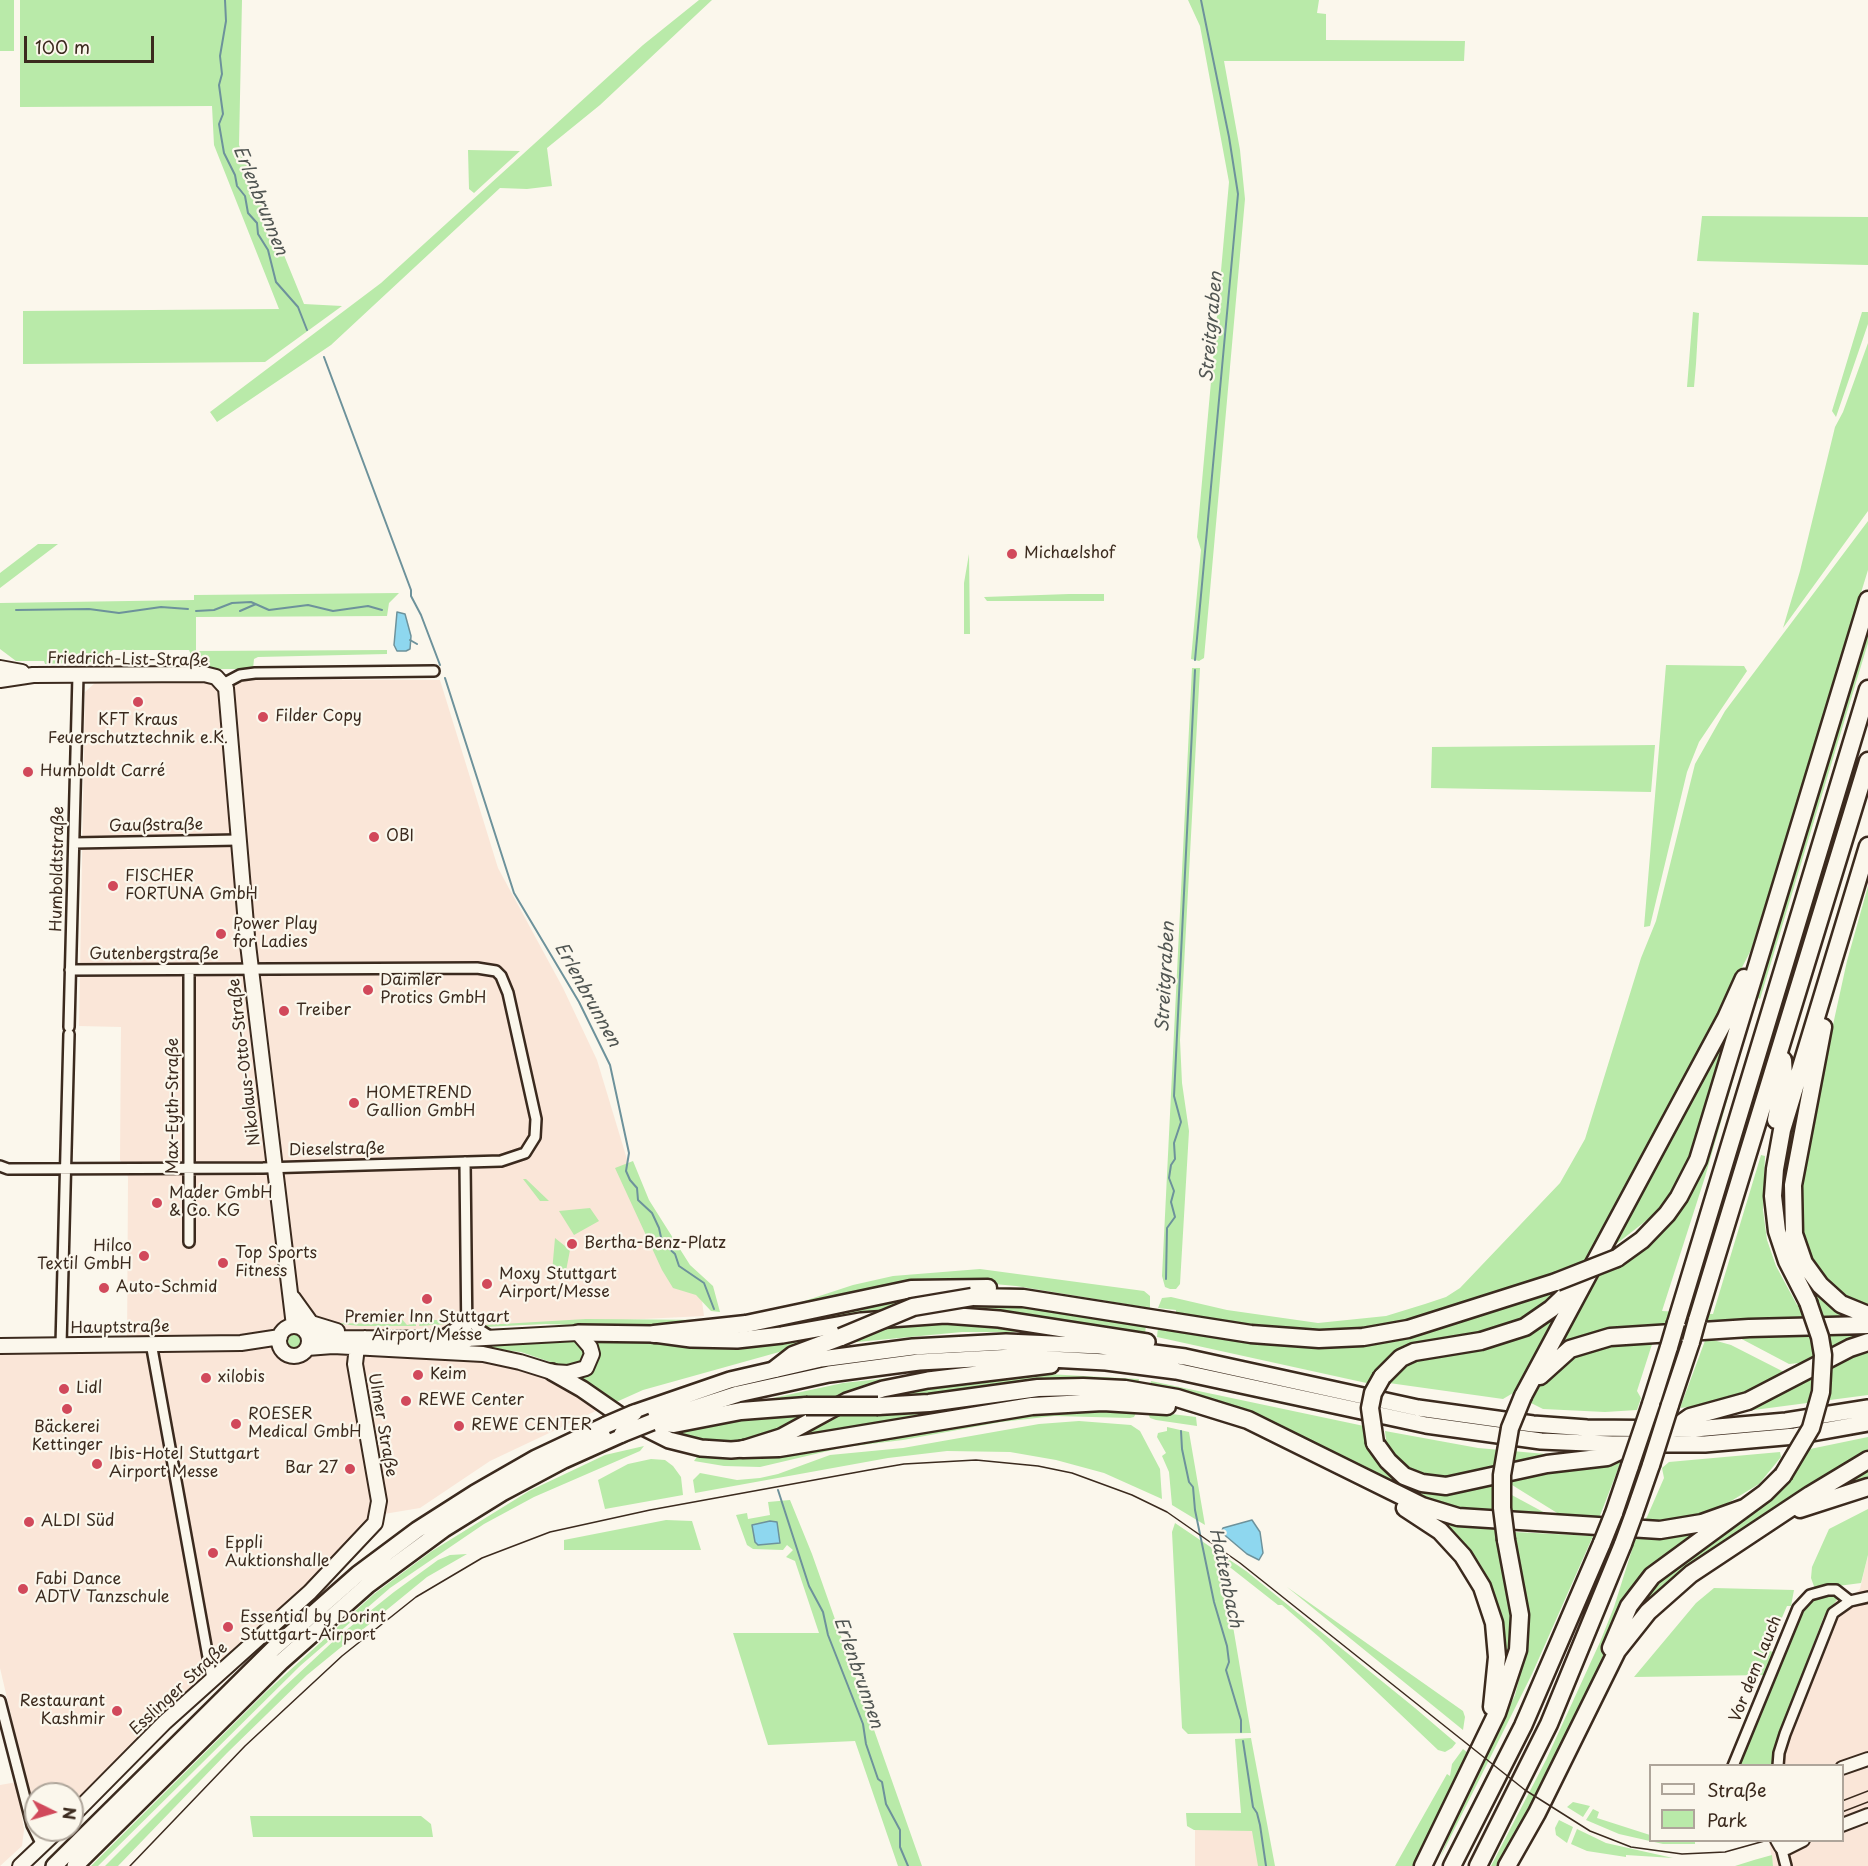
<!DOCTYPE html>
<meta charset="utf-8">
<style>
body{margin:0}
#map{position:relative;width:1868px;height:1866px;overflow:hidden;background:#fbf7ec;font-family:"Playpen Sans",sans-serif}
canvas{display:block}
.legend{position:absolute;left:1649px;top:1764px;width:195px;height:78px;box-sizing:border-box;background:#fbf7ec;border:2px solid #aea59a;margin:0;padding:8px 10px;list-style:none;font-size:18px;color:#3b2a1e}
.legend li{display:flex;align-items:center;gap:12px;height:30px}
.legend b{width:30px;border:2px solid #aea59a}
.north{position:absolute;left:24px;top:1782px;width:60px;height:60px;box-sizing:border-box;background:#fbf7ec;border:2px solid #aea59a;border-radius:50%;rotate:95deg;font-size:16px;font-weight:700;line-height:24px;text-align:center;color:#3b2a1e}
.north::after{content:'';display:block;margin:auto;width:21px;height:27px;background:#d1495b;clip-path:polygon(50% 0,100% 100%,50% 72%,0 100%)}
.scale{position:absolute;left:24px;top:36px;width:130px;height:27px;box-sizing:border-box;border:3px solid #3b2a1e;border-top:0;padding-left:8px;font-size:18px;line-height:21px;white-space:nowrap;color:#3b2a1e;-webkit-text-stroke:4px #fbf7ec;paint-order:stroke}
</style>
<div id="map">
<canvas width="1868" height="1866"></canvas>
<ul class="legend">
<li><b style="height:8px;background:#fbf7ec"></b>Straße</li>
<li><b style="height:16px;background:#b9eaa9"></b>Park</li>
</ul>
<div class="north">N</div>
<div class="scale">100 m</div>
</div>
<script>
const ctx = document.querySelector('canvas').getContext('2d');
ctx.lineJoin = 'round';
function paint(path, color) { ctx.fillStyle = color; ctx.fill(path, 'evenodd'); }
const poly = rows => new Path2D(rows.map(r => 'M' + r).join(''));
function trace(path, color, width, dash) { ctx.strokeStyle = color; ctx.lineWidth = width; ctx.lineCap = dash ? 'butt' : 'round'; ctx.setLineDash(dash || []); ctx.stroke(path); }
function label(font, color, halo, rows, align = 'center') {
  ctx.font = font + ' "Playpen Sans",sans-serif'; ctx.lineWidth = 4.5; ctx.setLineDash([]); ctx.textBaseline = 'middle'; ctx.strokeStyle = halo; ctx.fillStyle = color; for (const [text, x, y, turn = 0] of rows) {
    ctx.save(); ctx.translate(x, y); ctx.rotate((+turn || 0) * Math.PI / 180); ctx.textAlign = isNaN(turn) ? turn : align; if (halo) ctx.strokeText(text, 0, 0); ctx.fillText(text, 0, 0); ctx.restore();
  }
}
paint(poly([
 [245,679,440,680,498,868,563,988,597,1060,636,1189,702,1301,704,1316,480,1327,479,1361,515,1367,547,1378,600,1409,490,1461,420,1508,372,1516,349,1547,200,1683,72,1809,72,1794,36,1794,36,1822,0,1668,0,1352,127,1351,128,1177,120,1160,121,1027,79,1026,85,692,96,682],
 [1868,1555,1868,1866,1773,1866,1769,1841,1842,1840,1842,1766,1773,1765,1773,1751,1824,1616,1837,1600,1849,1599,1860,1589],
 [17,1782,24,1830,22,1846,0,1866,0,1785],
 [1251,1819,1263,1866,1195,1866,1195,1830]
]), '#fae6d8');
paint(poly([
 [0,0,14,0,14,51,0,51],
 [20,0,242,0,239,145,304,304,342,306,265,362,23,364,23,311,279,309,214,145,212,106,20,107],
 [699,0,712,0,600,105,547,148,552,186,527,189,500,188,331,345,217,422,210,412,381,283,643,45],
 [1188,0,1319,0,1317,13,1326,14,1326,40,1465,41,1464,61,1224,61,1240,150,1245,199,1204,658,1199,661,1191,659,1201,550,1197,537,1229,182,1200,26],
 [468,150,520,151,474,193,469,189],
 [1702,216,1868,217,1868,265,1697,261],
 [1693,312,1699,313,1696,364,1694,387,1687,387],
 [1862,312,1868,312,1868,324,1836,417,1832,411],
 [1868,343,1868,511,1783,628,1800,571,1835,427,1843,412],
 [1868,521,1868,570,1751,950,1651,1144,1585,1261,1561,1269,1561,1272,1427,1315,1374,1327,1314,1331,1286,1330,1176,1314,1176,1310,1158,1308,1162,1298,1171,1297,1227,1310,1318,1323,1386,1316,1425,1304,1446,1297,1460,1288,1560,1183,1585,1139,1641,958,1656,921,1695,764,1725,711],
 [38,544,58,544,0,588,0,573],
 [969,554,970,634,964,634,964,583],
 [399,593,389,603,387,616,196,617,196,651,387,650,387,654,258,657,254,659,253,669,219,669,196,667,189,650,113,650,110,652,110,661,45,664,44,661,16,661,0,649,0,603,194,600,194,595],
 [1069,594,1104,594,1104,601,987,601,984,597],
 [1868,620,1868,643,1760,999,1754,996],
 [1666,665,1744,666,1747,671,1699,742,1687,772,1650,926,1644,927],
 [1192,668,1200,668,1180,1040,1182,1083,1189,1131,1180,1284,1176,1289,1170,1289,1165,1287,1162,1276],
 [1655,745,1651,792,1431,788,1432,747],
 [1868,886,1868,1306,1847,1298,1821,1276,1805,1249,1799,1209,1820,1084,1847,961],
 [1732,1016,1689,1160,1673,1191,1656,1213,1606,1252],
 [1744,1030,1747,1032,1705,1177,1662,1311,1713,1314,1761,1155,1765,1156,1763,1210,1767,1240,1776,1266,1797,1305,1814,1301,1790,1253,1779,1209,1784,1152,1806,1078,1795,1254,1860,1318,1649,1330,1551,1357,1592,1278,1610,1270,1676,1213],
 [633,1161,649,1200,690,1265,713,1286,720,1312,711,1311,696,1295,673,1288,662,1270,615,1168],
 [523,1179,526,1179,549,1201,540,1201],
 [590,1208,599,1221,574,1235,559,1211],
 [555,1238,570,1250,566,1271,552,1272],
 [980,1269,1144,1291,1150,1296,1150,1308,1016,1286,972,1282,785,1314,670,1328,546,1324,483,1327,485,1325,586,1319,716,1320,786,1307,853,1285,893,1276],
 [1558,1289,1552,1301,1506,1330,1433,1343,1371,1384,1157,1337,1158,1327,1307,1345],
 [954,1290,878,1313,846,1316,844,1320,741,1335,761,1328,891,1297],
 [973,1303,1017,1304,1146,1324,1145,1335,988,1310,946,1308],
 [1563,1306,1518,1390,1503,1399,1389,1383,1403,1366,1416,1358],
 [393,1311,394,1323,400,1323,400,1317,407,1325,416,1323,416,1326,360,1326,330,1323,392,1324],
 [444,1316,456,1317,447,1324,419,1326,421,1318,443,1321],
 [953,1320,1055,1332,962,1332,847,1343,847,1341,895,1321],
 [1868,1330,1868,1339,1809,1362,1789,1364,1736,1336],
 '288 1342a8 8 0 1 1 16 0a8 8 0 1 1-16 0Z',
 [826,1335,790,1349,643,1390,614,1403,574,1376,583,1374,591,1339,800,1336,801,1340],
 [1654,1338,1637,1391,1641,1398,1637,1410,1605,1412,1543,1409,1531,1403,1545,1376,1586,1346],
 [1706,1338,1731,1345,1786,1373,1726,1403,1680,1408],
 [568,1340,577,1343,585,1351,581,1364,565,1367,521,1352,483,1348,484,1344],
 [1868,1348,1868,1395,1731,1413],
 [944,1372,844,1398,754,1402,843,1383],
 [1047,1374,1139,1379,1138,1386,939,1398,876,1398,993,1377],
 [1151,1381,1364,1426,1366,1433,1395,1475,1495,1486,1547,1514,1548,1518,1512,1517,1437,1506,1150,1386],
 [1099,1393,787,1443,831,1414,904,1413,1022,1396],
 [1048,1409,1137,1411,1134,1417,1130,1418,1054,1416,1001,1422,903,1440,845,1447,760,1467,724,1466,694,1461,699,1454],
 [1147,1411,1196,1417,1197,1426,1156,1420,1150,1418],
 [812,1416,758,1440,721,1444,676,1437,673,1433,735,1418],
 [1079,1421,1131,1425,1140,1431,1160,1469,1162,1499,1104,1473,1056,1460,1010,1452,947,1451,888,1458,695,1493,693,1480,700,1473,737,1480,760,1478,778,1474,830,1455,903,1448,1039,1424],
 [1167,1427,1189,1432,1205,1525,1172,1505,1169,1472,1162,1456,1166,1453,1157,1437,1158,1433,1167,1431],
 [1385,1431,1478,1448,1557,1455,1444,1479,1422,1477,1400,1465,1387,1448],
 [1868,1437,1868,1455,1623,1634,1644,1590,1792,1474,1810,1449],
 [644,1446,640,1451,534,1497,484,1524,390,1588,300,1666,98,1866,91,1866,267,1691,374,1594,432,1551,529,1491,605,1455],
 [1780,1452,1781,1457,1759,1484,1713,1512,1688,1519,1642,1523,1647,1517,1664,1478,1662,1468,1669,1462],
 [651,1459,665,1460,673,1466,681,1477,683,1495,605,1509,598,1480,628,1464],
 [1621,1461,1598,1521,1562,1516,1504,1480,1590,1462],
 [1868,1464,1868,1483,1815,1498],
 [790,1500,812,1554,922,1866,898,1866,855,1741,768,1745,733,1633,819,1633,795,1561,786,1557,793,1550,787,1545,783,1550,753,1549,747,1545,736,1515,747,1513,748,1519,770,1515,768,1502],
 [1868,1509,1868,1555,1861,1583,1815,1589,1811,1578,1812,1567,1829,1529],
 [666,1520,692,1521,701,1550,564,1550,564,1540],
 [1444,1522,1499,1530,1516,1630,1505,1673,1505,1648,1501,1616,1491,1584,1480,1564],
 [1175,1523,1246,1571,1415,1708,1456,1743,1452,1748,1445,1752,1438,1750,1319,1637,1282,1605,1278,1605,1222,1561,1251,1733,1188,1734,1182,1728,1172,1532],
 [1705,1530,1623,1611,1542,1791,1499,1866,1491,1866,1546,1760,1600,1642,1614,1607,1636,1537,1660,1538],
 [1514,1532,1593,1536,1532,1674,1440,1858,1454,1822,1515,1695,1525,1656,1527,1604],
 [467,1554,427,1577,307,1675,227,1753,118,1866,105,1866,282,1689,340,1635,394,1592,438,1560,450,1555],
 [1287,1587,1463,1711,1465,1717,1463,1730],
 [1714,1588,1794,1590,1791,1606,1787,1606,1768,1650,1775,1653,1765,1675,1634,1677,1696,1603],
 [1833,1593,1837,1600,1824,1616,1773,1751,1773,1765,1737,1766,1800,1611,1816,1597],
 [1251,1738,1275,1866,1258,1866,1252,1831,1194,1830,1187,1826,1186,1813,1241,1813,1235,1739],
 [1463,1749,1469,1754,1413,1866,1395,1866,1447,1774,1450,1776,1452,1764],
 [1573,1802,1590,1806,1583,1817,1567,1807],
 [1593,1809,1599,1812,1597,1818,1650,1835,1650,1840,1695,1841,1695,1844,1663,1844,1619,1834,1586,1820],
 [250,1816,421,1816,431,1824,433,1837,253,1837],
 [1559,1820,1573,1827,1567,1843,1556,1835,1555,1828],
 [1577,1829,1606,1843,1673,1858,1626,1855,1626,1857,1587,1851,1571,1844],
 [1772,1855,1773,1866,1735,1866,1754,1860]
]), '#b9eaa9');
const water = poly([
 [397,612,405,614,411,636,410,649,406,651,397,651,394,645,397,612],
 [1252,1520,1260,1532,1263,1553,1259,1560,1247,1554,1221,1532,1223,1528,1252,1520],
 [770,1521,777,1522,780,1543,758,1545,755,1542,752,1525,770,1521]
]);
paint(water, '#8ed7ef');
trace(water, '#6d929b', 1.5);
trace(poly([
 [225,0,226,21,220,56,222,74,219,85,223,114,219,124,224,153,235,175,237,186,245,196,248,213,257,223,258,234,268,250,276,282,298,307,307,330],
 [324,357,411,590,411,596,421,615,440,665],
 [16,610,89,609,119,613,161,607,188,609],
 [196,611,214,610,232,603,251,602,269,610,308,605,333,611,368,606,382,610],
 [240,611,256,604],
 [410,640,417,644],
 [1195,660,1238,194,1229,137,1201,0],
 [445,678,514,893,579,1002,610,1065,629,1153,626,1171,630,1180,637,1188,638,1200,652,1213,659,1228,662,1242,675,1254,679,1266,704,1283,714,1309],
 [1166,1279,1167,1228,1175,1217,1171,1202,1174,1191,1169,1178,1171,1165,1175,1159,1174,1143,1181,1122,1174,1096,1195,670],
 [1181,1431,1182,1449,1189,1482,1193,1487,1195,1510,1214,1602,1227,1646,1229,1662,1226,1670,1241,1720,1241,1732],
 [778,1490,809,1586,823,1612,828,1635,863,1724,866,1744,878,1779,882,1782,886,1804,900,1830,900,1847,908,1866],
 [1243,1741,1253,1807,1257,1813,1260,1825,1266,1866]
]), '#6d929b', 2);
const minor = poly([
 [223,684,240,675,255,673,434,671],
 [74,843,238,840],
 [189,970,189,1242],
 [69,1027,78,675],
 [465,1162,467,1343],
 [0,1166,8,1169,263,1168,501,1161,525,1153,535,1137,536,1119,508,993,501,976,496,971,477,968,70,970],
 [467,1315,477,1328,491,1337],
 [439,1338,455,1328,467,1315],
 [151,1343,212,1679],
 [61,1345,69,1034],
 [0,1701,32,1825,42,1845],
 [1733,1766,1798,1608,1810,1595,1828,1590,1836,1590,1850,1601],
 [1778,1766,1779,1753,1785,1734,1833,1613,1850,1601,1868,1597],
 [1781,1847,1786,1866]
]);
const tertiary = poly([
 [1842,1768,1868,1759],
 [1842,1825,1868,1815],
 [1777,1840,1781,1847,1787,1848,1803,1840]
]);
const secondary = poly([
 [0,668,22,672],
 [0,680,33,675,204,674,216,677,226,688,247,936,294,1326],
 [293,1298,311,1323,337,1331],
 '279 1341a15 15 0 1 1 30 0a15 15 0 1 1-30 0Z',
 [0,1346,241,1343,280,1337],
 [307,1348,333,1346,483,1354,520,1362,552,1372,568,1373,586,1368,592,1354,590,1347,578,1333,467,1339,336,1338,308,1334],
 [72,1816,165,1722,310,1592,375,1523,379,1501,355,1364,357,1347,365,1338],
 [20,1866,58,1830]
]);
const trunk = poly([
 [578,1333,654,1334,691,1339,737,1340,782,1335,861,1321,945,1315,999,1319,1147,1342],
 [552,1372,582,1389,621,1416,669,1440,701,1448,731,1450,743,1449,781,1437,847,1401,883,1389,928,1380,1051,1365],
 [634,1413,730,1380,821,1359,913,1347,1006,1342,1100,1346,1185,1357,1418,1408,1533,1424,1587,1428,1695,1429,1786,1421,1868,1408],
 [652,1422,738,1394,829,1374,919,1362,1013,1357,1106,1362,1176,1371,1426,1425,1541,1441,1612,1444,1705,1444,1795,1436,1868,1423],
 [54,1866,273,1649,358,1574,417,1530,475,1493,536,1458,606,1425],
 [75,1866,281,1662,368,1585,444,1529,502,1493,564,1460,622,1434]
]);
const motorway = poly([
 [1823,1027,1793,1185,1794,1234,1804,1263,1820,1285,1841,1304,1868,1315],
 [1776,1120,1784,1077,1783,1060],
 [1617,1258,1642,1240,1667,1214,1679,1197,1698,1160,1868,600],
 [972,1297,1023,1298,1251,1334,1319,1339,1363,1337,1408,1329,1556,1282],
 [1808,1302,1787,1261,1777,1231,1773,1196,1775,1169,1782,1130,1868,846],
 [1697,1320,1868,761],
 [1676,1323,1868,689],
 [654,1334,746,1324,911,1289,988,1288],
 [775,1369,793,1355,841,1337],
 [1540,1376,1570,1349,1610,1337,1749,1328,1868,1325],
 [1382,1377,1401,1358,1414,1352,1481,1341,1525,1327,1551,1309,1577,1284],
 [1523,1396,1726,1018,1744,978],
 [1651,1404,1669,1347],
 [1670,1405,1691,1342],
 [878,1406,929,1403,1038,1388,1083,1387,1125,1389,1177,1398,1248,1420,1422,1506,1458,1517,1660,1530,1702,1523,1744,1508],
 [652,1422,674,1424,741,1411,806,1406],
 [1673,1429,1690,1417,1748,1401,1850,1348,1868,1342],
 [1375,1443,1388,1461,1404,1476,1422,1483,1446,1486,1547,1464,1607,1457,1632,1445],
 [743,1449,779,1448,1032,1406,1103,1402,1167,1406],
 [1405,1508,1440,1531,1463,1556,1482,1587,1494,1623,1497,1657,1492,1707],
 [1800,1509,1868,1487],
 [1614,1513,1630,1466],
 [1634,1514,1651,1465],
 [1611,1648,1629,1606,1652,1576,1765,1493,1783,1475],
 [1423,1866,1497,1713,1518,1650,1520,1615,1506,1540],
 [1452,1866,1523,1726,1602,1543],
 [1478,1866,1549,1724,1623,1544],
 [1507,1866,1537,1813,1617,1651,1648,1612,1691,1574,1810,1495,1868,1460]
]);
trace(minor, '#3b2a1e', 14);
trace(tertiary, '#3b2a1e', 16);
trace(secondary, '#3b2a1e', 18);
trace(trunk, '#3b2a1e', 20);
trace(motorway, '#3b2a1e', 21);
trace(minor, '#fbf7ec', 9);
trace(tertiary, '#fbf7ec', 12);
trace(secondary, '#fbf7ec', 14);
trace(trunk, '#fbf7ec', 15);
trace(motorway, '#fbf7ec', 16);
trace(poly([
 [1842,1801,1868,1791],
 [1842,1812,1868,1802],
 [130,1866,245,1746,342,1656,416,1597,482,1558,550,1532,650,1510,869,1470,904,1464,976,1460,1038,1466,1072,1473,1132,1495,1167,1512,1240,1563,1525,1790,1590,1831,1631,1847,1682,1854,1725,1852,1768,1840]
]), '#3b2a1e', 1.5);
const trunkBridge = poly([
 [606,1425,634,1413],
 [622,1434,652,1422]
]);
const motorwayBridge = poly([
 [1556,1282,1617,1258],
 [841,1337,913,1307,972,1297],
 [1691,1342,1697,1320],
 [1669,1347,1676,1323],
 [806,1406,878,1406],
 [1375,1443,1370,1408,1373,1393,1382,1377],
 [1651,1465,1670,1405],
 [1630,1466,1651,1404],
 [1783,1475,1811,1428,1821,1392,1823,1355,1820,1337,1808,1302],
 [1506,1540,1502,1508,1502,1475,1510,1428,1523,1396],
 [1602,1543,1614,1513],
 [1623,1544,1634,1514]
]);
trace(trunkBridge, '#3b2a1e', 20, []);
trace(motorwayBridge, '#3b2a1e', 21, []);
trace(trunkBridge, '#fbf7ec', 15);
trace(motorwayBridge, '#fbf7ec', 16);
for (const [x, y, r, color] of [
 [1012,554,6,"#d1495b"],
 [138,702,6,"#d1495b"],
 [263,717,6,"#d1495b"],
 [28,772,6,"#d1495b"],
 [374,837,6,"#d1495b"],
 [113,886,6,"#d1495b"],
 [221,934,6,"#d1495b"],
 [368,990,6,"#d1495b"],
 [284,1011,6,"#d1495b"],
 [354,1103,6,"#d1495b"],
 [157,1203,6,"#d1495b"],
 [572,1244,6,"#d1495b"],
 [144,1256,6,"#d1495b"],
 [223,1263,6,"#d1495b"],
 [487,1284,6,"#d1495b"],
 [104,1288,6,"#d1495b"],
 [427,1299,6,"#d1495b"],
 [418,1375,6,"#d1495b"],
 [206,1378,6,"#d1495b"],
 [64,1389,6,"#d1495b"],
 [406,1401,6,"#d1495b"],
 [67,1409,6,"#d1495b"],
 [236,1424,6,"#d1495b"],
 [459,1426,6,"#d1495b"],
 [97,1464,6,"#d1495b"],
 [350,1469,6,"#d1495b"],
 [29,1522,6,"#d1495b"],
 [213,1553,6,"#d1495b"],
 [23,1589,6,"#d1495b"],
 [228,1627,6,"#d1495b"],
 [117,1711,6,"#d1495b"]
]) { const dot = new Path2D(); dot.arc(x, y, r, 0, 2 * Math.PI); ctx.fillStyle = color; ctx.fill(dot); trace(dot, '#fbf7ec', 2); }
label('16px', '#3b2a1e', '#fbf7ec', [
 ["Michaelshof",1024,554],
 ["Filder Copy",275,717],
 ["KFT Kraus",138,721,"center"],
 ["Feuerschutztechnik e.K.",138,739,"center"],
 ["Humboldt Carré",40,772],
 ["OBI",386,837],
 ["FISCHER",125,877],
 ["FORTUNA GmbH",125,895],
 ["Power Play",233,925],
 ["for Ladies",233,943],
 ["Daimler",380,981],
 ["Protics GmbH",380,999],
 ["Treiber",296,1011],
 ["HOMETREND",366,1094],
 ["Gallion GmbH",366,1112],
 ["Mader GmbH",169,1194],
 ["& Co. KG",169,1212],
 ["Bertha-Benz-Platz",584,1244],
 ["Hilco",132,1247,"right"],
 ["Textil GmbH",132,1265,"right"],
 ["Top Sports",235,1254],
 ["Fitness",235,1272],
 ["Moxy Stuttgart",499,1275],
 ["Airport/Messe",499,1293],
 ["Auto-Schmid",116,1288],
 ["Premier Inn Stuttgart",427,1318,"center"],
 ["Airport/Messe",427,1336,"center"],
 ["Keim",430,1375],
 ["xilobis",218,1378],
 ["Lidl",76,1389],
 ["REWE Center",418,1401],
 ["ROESER",248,1415],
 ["Medical GmbH",248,1433],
 ["REWE CENTER",471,1426],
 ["Bäckerei",67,1428,"center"],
 ["Kettinger",67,1446,"center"],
 ["Ibis-Hotel Stuttgart",109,1455],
 ["Airport Messe",109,1473],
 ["Bar 27",338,1469,"right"],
 ["ALDI Süd",41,1522],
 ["Eppli",225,1544],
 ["Auktionshalle",225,1562],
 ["Fabi Dance",35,1580],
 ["ADTV Tanzschule",35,1598],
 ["Essential by Dorint",240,1618],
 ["Stuttgart-Airport",240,1636],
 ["Restaurant",105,1702,"right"],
 ["Kashmir",105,1720,"right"]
], 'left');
label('16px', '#3b2a1e', '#fbf7ec', [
 ["Friedrich-List-Straße",128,660,1],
 ["Gaußstraße",156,826,-1],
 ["Humboldtstraße",58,869,-89],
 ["Gutenbergstraße",154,955],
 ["Nikolaus-Otto-Straße",245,1062,-97],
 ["Max-Eyth-Straße",174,1106,-90],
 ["Dieselstraße",337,1150,-1],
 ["Hauptstraße",120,1328,-1],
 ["Ulmer Straße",382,1425,80],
 ["Vor dem Lauch",1756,1669,-68],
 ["Esslinger Straße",179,1689,-43]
]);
label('italic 18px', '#505552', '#fbf7ec', [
 ["Erlenbrunnen",260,201,68],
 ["Streitgraben",1212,327,-85],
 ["Streitgraben",1166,977,-87],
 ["Erlenbrunnen",587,995,61],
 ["Hattenbach",1225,1578,78],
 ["Erlenbrunnen",858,1673,71]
]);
</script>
